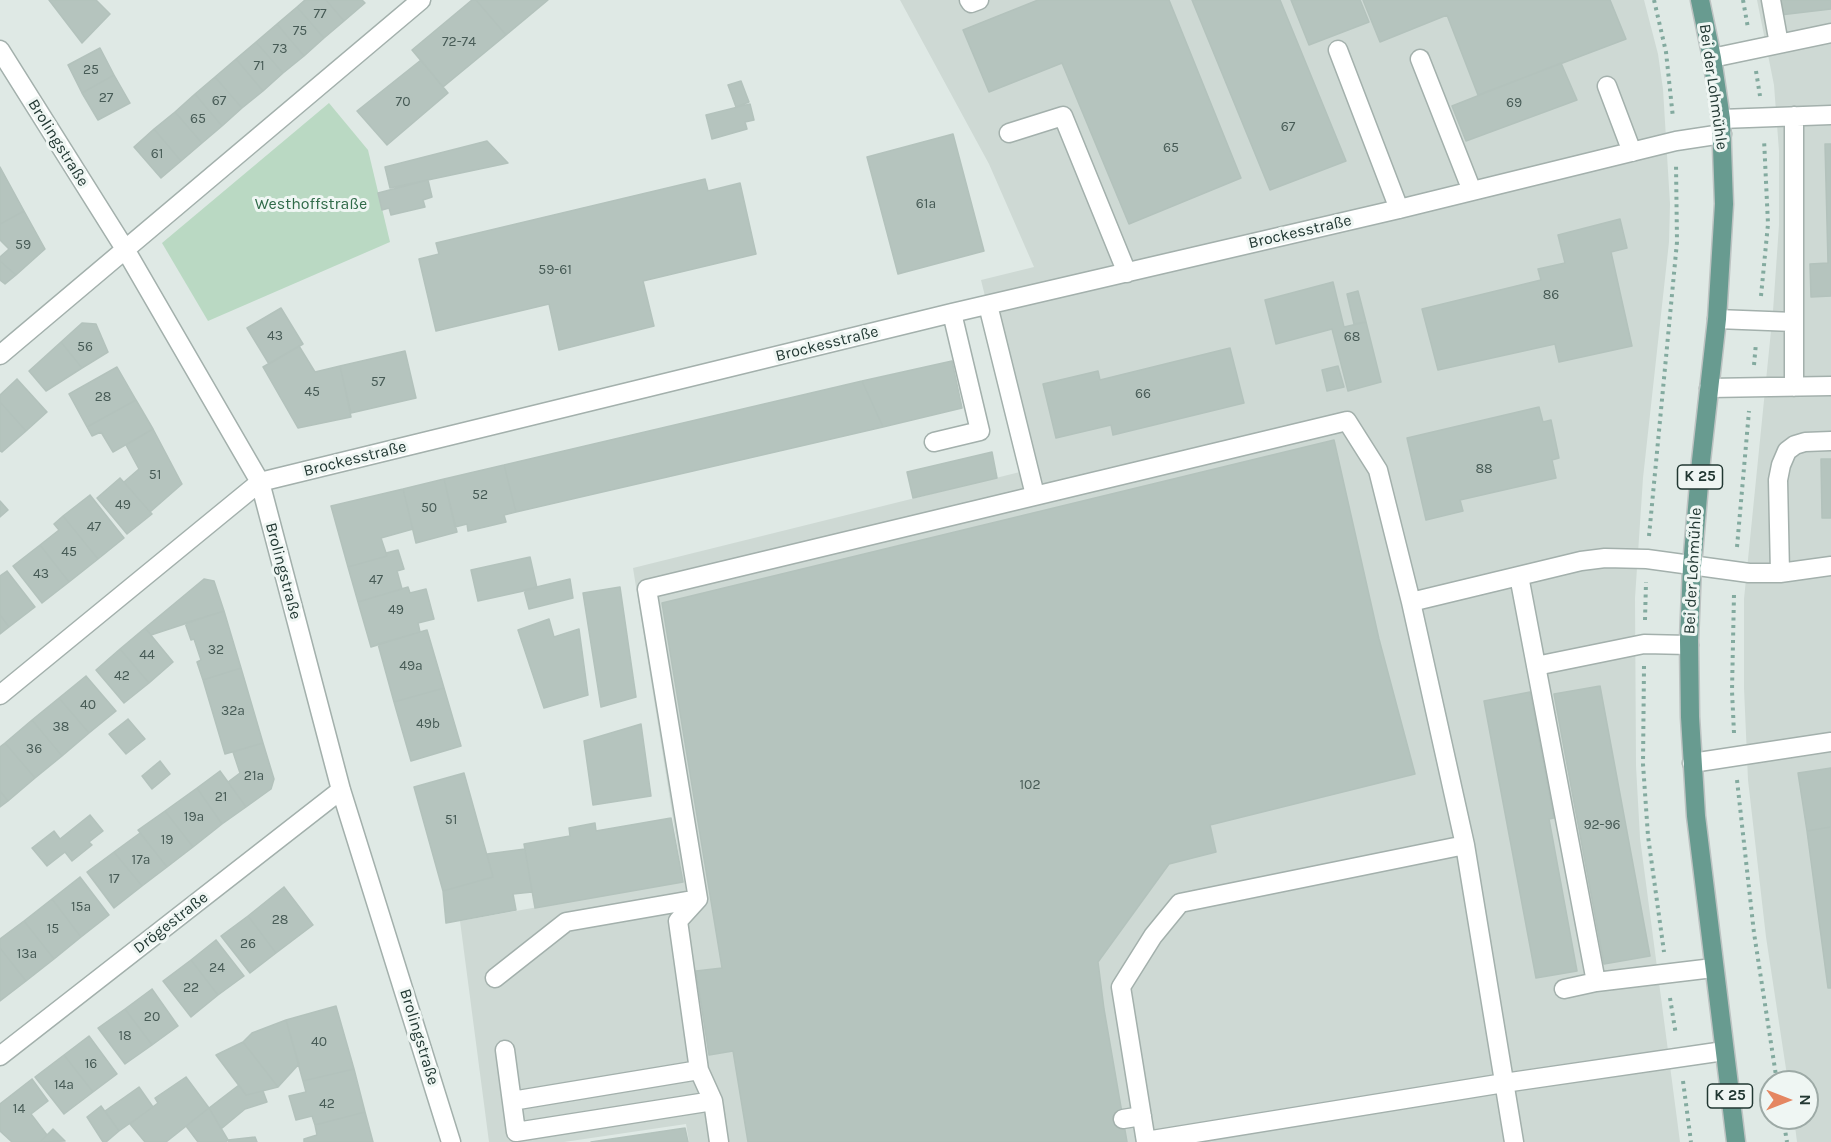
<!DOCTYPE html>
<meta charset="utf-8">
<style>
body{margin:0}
#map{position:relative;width:1831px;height:1142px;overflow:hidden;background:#dfe9e5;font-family:Karla,sans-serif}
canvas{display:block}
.north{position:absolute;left:1759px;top:1070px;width:60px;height:60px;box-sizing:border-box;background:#eff6f3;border:2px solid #9daaa6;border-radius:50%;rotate:90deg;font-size:16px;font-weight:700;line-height:24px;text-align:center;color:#223833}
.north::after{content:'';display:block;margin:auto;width:21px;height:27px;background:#e58661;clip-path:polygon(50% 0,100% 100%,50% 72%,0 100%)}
</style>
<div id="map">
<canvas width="1831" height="1142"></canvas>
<div class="north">N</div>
</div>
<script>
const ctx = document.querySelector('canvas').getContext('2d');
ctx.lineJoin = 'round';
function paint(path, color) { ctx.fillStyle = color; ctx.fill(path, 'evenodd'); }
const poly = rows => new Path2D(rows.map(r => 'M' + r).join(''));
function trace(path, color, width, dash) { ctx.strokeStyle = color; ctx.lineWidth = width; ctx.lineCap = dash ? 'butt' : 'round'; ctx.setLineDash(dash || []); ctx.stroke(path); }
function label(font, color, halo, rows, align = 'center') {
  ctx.font = font + ' Karla,sans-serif'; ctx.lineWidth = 6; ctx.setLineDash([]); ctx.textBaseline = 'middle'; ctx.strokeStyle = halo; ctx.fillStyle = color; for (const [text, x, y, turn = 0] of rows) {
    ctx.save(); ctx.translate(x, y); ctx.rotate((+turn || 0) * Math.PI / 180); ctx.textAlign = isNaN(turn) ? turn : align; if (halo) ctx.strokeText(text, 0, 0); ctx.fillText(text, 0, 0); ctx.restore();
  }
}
paint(poly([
 [900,0,1644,0,1658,54,1663,89,1670,204,1669,242,1643,478,1635,598,1636,766,1640,838,1680,1142,689,1142,686,1124,564,1142,489,1142,460,921,683,881,633,568,1028,470,981,280,1034,267,989,164],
 [1757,0,1831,0,1831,1142,1797,1142,1794,1118,1807,1118,1807,1082,1788,1082,1766,937,1748,780,1744,688,1744,599,1773,311,1779,225,1779,151,1774,85]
]), '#ced9d4');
paint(poly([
 [329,103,368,150,390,242,208,321,162,243]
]), '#bad9c3');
const building = poly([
 [49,0,96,0,110,14,82,43,49,0],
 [305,0,326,0,344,21,324,38,297,7,305,0],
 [326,0,362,0,365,3,344,21,326,0],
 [472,0,476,0,506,35,443,87,412,50,472,0],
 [476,0,548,0,506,35,476,0],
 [1038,0,1169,0,1241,178,1129,224,1062,63,989,92,963,30,1038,0],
 [1192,0,1280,0,1346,161,1270,190,1192,0],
 [1291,0,1360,0,1369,22,1309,45,1291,0],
 [1363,0,1610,0,1626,39,1478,95,1447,15,1380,42,1363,0],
 [1779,0,1831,0,1831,9,1780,15,1779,0],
 [297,7,324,38,304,56,277,24,297,7],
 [277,24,304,56,283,73,256,42,277,24],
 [256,42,283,73,263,91,236,59,256,42],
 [100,48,114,75,82,93,68,65,100,48],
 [236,59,263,91,242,108,215,77,236,59],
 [421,60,448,93,387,145,357,111,421,60],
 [1561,63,1577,100,1466,141,1452,106,1561,63],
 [114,75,130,103,98,120,82,93,114,75],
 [215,77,242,108,222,126,195,94,215,77],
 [741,81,749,102,736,107,728,85,741,81],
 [195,94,222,126,202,143,175,112,195,94],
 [750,104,754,120,745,122,747,129,712,139,706,115,750,104],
 [175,112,202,143,181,161,154,129,175,112],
 [154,129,181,161,161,178,134,147,154,129],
 [953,134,984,251,898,274,867,157,953,134],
 [487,141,508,163,390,188,385,167,487,141],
 [1825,144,1831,144,1831,296,1811,297,1810,264,1828,263,1825,144],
 [0,167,24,211,0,224,0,167],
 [705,179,708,191,740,183,756,254,643,281,654,326,559,350,549,304,436,331,419,259,439,254,436,243,705,179],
 [428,180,432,197,423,200,425,207,391,215,389,208,382,210,378,193,428,180],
 [24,211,45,249,16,275,0,261,0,257,9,249,0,240,0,224,24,211],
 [1620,219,1627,248,1611,252,1632,346,1559,362,1555,344,1438,370,1422,309,1541,280,1538,269,1565,263,1558,235,1620,219],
 [0,261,16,275,5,284,0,280,0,261],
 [1333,282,1344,327,1366,322,1381,382,1348,391,1332,329,1276,344,1265,300,1333,282],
 [1358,291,1366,322,1354,324,1347,294,1358,291],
 [281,308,303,344,269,364,247,328,281,308],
 [82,323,96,324,108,352,82,368,61,342,82,323],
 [61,342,82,368,46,391,29,371,61,342],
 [299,346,315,372,340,366,351,417,298,428,263,367,299,346],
 [1230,348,1244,403,1113,435,1111,425,1056,438,1043,384,1098,371,1100,380,1230,348],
 [405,351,416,398,351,413,340,366,405,351],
 [952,361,962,408,883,427,862,381,952,361],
 [1338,366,1344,387,1327,391,1322,370,1338,366],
 [117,367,136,400,87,427,69,394,117,367],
 [17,379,47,412,26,431,0,402,0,395,17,379],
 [862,381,883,427,516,512,504,465,862,381],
 [136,400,153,429,113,452,101,432,92,436,87,427,136,400],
 [0,402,26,431,2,452,0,451,0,402],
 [1539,407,1543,422,1551,420,1559,458,1552,460,1556,478,1460,500,1463,511,1426,520,1407,438,1539,407],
 [153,429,182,484,150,512,124,482,139,469,126,445,153,429],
 [1334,440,1379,639,1415,774,1210,825,1216,852,1169,864,1098,962,1104,1009,1127,1142,748,1142,733,1051,709,1055,696,971,722,968,662,603,1334,440],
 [992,452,997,478,913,498,907,472,992,452],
 [1821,459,1831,459,1831,518,1822,518,1821,459],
 [504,465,516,512,504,515,506,522,468,531,467,524,455,527,444,479,504,465],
 [120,478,152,514,127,534,97,498,120,478],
 [444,479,457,532,416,543,403,489,444,479],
 [403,489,413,529,381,538,387,556,348,567,331,506,403,489],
 [90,495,124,538,98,559,63,516,90,495],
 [0,501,8,510,0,517,0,501],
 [63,516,98,559,69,582,40,545,59,530,54,524,63,516],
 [40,545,69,582,42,603,13,566,40,545],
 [398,550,404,569,397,571,402,589,358,602,348,567,387,556,386,553,398,550],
 [530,557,537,588,478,601,471,570,530,557],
 [7,571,35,607,9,627,0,615,0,576,7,571],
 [204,579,214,581,224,611,151,635,145,628,204,579],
 [570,579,573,598,529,609,524,590,570,579],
 [408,587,410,593,426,589,434,619,418,623,420,632,371,647,358,602,408,587],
 [620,587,636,697,601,707,583,593,620,587],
 [224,611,241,668,203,680,197,662,201,660,194,639,191,640,185,623,224,611],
 [0,615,9,627,0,634,0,615],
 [549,619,554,637,579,629,588,695,544,708,518,630,549,619],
 [145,628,173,662,149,683,120,649,145,628],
 [427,630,444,688,394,702,378,644,427,630],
 [120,649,149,683,124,703,96,670,120,649],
 [241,668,263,743,225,754,203,680,241,668],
 [86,676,116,711,89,733,59,698,86,676],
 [1600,686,1650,956,1604,964,1554,694,1600,686],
 [444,688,461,746,411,761,394,702,444,688],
 [1530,692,1554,818,1549,819,1577,971,1536,978,1484,701,1530,692],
 [59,698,89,733,62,756,32,720,59,698],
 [128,719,145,739,126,754,109,734,128,719],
 [32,720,62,756,35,778,5,743,32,720],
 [641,724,651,796,593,805,584,741,641,724],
 [5,743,35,778,8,801,0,791,0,747,5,743],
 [263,743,274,779,271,789,246,807,228,782,240,773,233,752,263,743],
 [160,761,170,774,152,789,142,776,160,761],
 [1831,768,1831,827,1807,831,1798,773,1831,768],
 [220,771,246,807,222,824,197,788,220,771],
 [464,773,493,877,443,891,414,787,464,773],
 [197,788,222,824,193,847,165,811,197,788],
 [0,791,8,801,0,807,0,791],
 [165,811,193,847,167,867,138,830,165,811],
 [90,815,103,831,89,842,92,845,72,861,65,852,47,866,32,848,54,831,60,839,90,815],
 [671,818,683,882,535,908,524,844,570,836,569,828,595,823,596,831,671,818],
 [1831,827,1831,988,1828,988,1807,831,1831,827],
 [140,833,167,867,142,886,114,852,140,833],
 [525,849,532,892,513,894,516,910,446,923,443,891,493,877,487,854,525,849],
 [114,852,142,886,114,908,87,872,114,852],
 [80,877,109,915,81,937,52,899,80,877],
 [284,887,313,925,276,953,248,916,284,887],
 [52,899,81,937,54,959,24,921,52,899],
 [248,916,276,953,250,973,221,936,248,916],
 [24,921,54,959,26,981,0,948,0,939,24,921],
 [216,940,244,976,218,995,191,960,216,940],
 [0,948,26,981,0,1001,0,948],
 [191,960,218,995,191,1017,163,981,191,960],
 [152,989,178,1026,152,1045,125,1009,152,989],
 [336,1006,354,1069,303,1081,286,1020,336,1006],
 [125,1009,152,1045,125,1064,98,1028,125,1009],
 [286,1020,299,1064,278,1087,243,1042,252,1033,286,1020],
 [89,1036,117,1074,93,1092,64,1055,89,1036],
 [243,1042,278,1087,246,1095,216,1055,243,1042],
 [64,1055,93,1092,64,1114,35,1077,64,1055],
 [354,1069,365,1112,315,1125,312,1116,296,1120,289,1096,306,1092,303,1081,354,1069],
 [186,1077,209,1108,166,1142,145,1142,130,1124,158,1103,155,1098,186,1077],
 [32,1079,48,1101,31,1114,47,1135,40,1142,12,1142,0,1131,0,1104,32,1079],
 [239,1085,246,1095,263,1091,267,1102,245,1109,221,1129,209,1108,239,1085],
 [139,1087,153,1107,119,1131,105,1111,139,1087],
 [101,1106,119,1131,106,1142,103,1142,87,1117,101,1106],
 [209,1108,228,1140,226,1142,198,1142,186,1126,209,1108],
 [365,1112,373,1142,304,1142,304,1139,317,1135,315,1125,365,1112],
 [685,1128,688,1142,591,1142,685,1128],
 [53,1129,65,1141,40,1142,53,1129],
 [255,1137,257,1142,229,1142,228,1140,255,1137]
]);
paint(building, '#b5c4be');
trace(building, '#b3c2bc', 1.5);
const minor = poly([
 [969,0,971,3,979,0],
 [1771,0,1779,44],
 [0,50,125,249,260,482,341,790,451,1142],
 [1338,50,1399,209],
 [1712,58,1831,33],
 [1420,59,1472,191],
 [1607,86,1632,152],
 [1721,119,1831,115],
 [1009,133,1063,116,1127,273],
 [988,305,1035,495],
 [1717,319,1794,322],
 [0,355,421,0],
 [1794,387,1794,116],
 [1709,388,1831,386],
 [934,442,980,431,952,313],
 [1780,573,1778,480,1781,465,1787,451,1795,445,1805,442,1831,441],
 [1519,576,1596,982],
 [1536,666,1644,644,1689,645],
 [0,695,260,482,952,313,1399,209,1676,141,1722,134],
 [1692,763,1831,742],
 [698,899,678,921,699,1070,713,1101,719,1142],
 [495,978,566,922,698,899,647,589,1347,421,1378,470,1411,602],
 [1564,989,1596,982,1713,968],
 [505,1050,516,1132,713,1101],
 [0,1056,341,790],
 [512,1101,699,1070],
 [1123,1119,1142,1116],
 [1146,1141,1504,1083,1724,1051],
 [1146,1142,1121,987,1153,936,1180,903,1465,845],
 [1514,1142,1465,845,1411,602,1581,561,1605,558,1647,559,1749,573,1780,573,1831,566]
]);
const major = poly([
 [1700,0,1712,58,1721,119,1724,204,1717,319,1701,461,1692,566,1689,640,1690,717,1696,816,1736,1142]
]);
trace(minor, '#a3b0ac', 21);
trace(major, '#bdc3c2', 21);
trace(poly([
 [1654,0,1666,52,1673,118],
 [1743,0,1748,28],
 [1756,71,1760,96],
 [1761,296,1768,224,1764,139],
 [1754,365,1756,343],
 [1649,536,1677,242,1676,164],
 [1737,547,1749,411],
 [1645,620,1646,582],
 [1644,666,1643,764,1648,836,1664,952],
 [1734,733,1732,691,1734,594],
 [1737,780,1754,933,1777,1082],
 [1670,998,1676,1035],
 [1683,1081,1691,1142],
 [1783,1118,1787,1142]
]), '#83aa9f', 4, [3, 4.5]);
trace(minor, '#fff', 18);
trace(major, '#689b90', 18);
label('14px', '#475b56', null, [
 ["77",320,14],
 ["75",300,31],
 ["72-74",459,42],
 ["73",280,49],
 ["71",259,66],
 ["25",91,70],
 ["27",106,98],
 ["67",219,101],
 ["70",403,102],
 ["69",1514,103],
 ["65",198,119],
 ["67",1288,127],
 ["65",1171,148],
 ["61",157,154],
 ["61a",926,204],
 ["59",23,245],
 ["59-61",555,270],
 ["86",1551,295],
 ["43",275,336],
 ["68",1352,337],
 ["56",85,347],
 ["57",378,382],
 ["45",312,392],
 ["66",1143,394],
 ["28",103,397],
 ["88",1484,469],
 ["51",155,475],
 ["52",480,495],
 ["49",123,505],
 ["50",429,508],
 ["47",94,527],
 ["45",69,552],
 ["43",41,574],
 ["47",376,580],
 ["49",396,610],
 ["32",216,650],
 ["44",147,655],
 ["49a",411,666],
 ["42",122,676],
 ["40",88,705],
 ["32a",233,711],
 ["49b",428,724],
 ["38",61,727],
 ["36",34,749],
 ["21a",254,776],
 ["102",1030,785],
 ["21",221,797],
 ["19a",194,817],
 ["51",451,820],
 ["92-96",1602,825],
 ["19",167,840],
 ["17a",141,860],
 ["17",114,879],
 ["15a",81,907],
 ["28",280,920],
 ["15",53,929],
 ["26",248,944],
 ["13a",27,954],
 ["24",217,968],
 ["22",191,988],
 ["20",152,1017],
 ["18",125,1036],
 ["40",319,1042],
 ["16",91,1064],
 ["14a",64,1085],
 ["42",327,1104],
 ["14",19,1109]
]);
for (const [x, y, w] of [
 [1700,477,45],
 [1730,1096,45]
]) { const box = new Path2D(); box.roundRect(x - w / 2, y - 12, w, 24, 4.5); ctx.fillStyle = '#eff6f3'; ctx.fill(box); trace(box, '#223833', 1.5); }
label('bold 15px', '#223833', null, [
 ["K 25",1700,477],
 ["K 25",1730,1096]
]);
label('16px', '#223833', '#eff6f3', [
 ["Bei der Lohmühle",1713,87,82],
 ["Brolingstraße",58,143,58],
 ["Brockesstraße",1300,232,-13],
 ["Brockesstraße",827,344,-14],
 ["Brockesstraße",355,459,-14],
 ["Brolingstraße",283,571,75],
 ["Bei der Lohmühle",1693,571,-87],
 ["Drögestraße",171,923,-38],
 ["Brolingstraße",419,1037,73]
]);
label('16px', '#306b49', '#eff6f3', [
 ["Westhoffstraße",311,204]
]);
</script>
